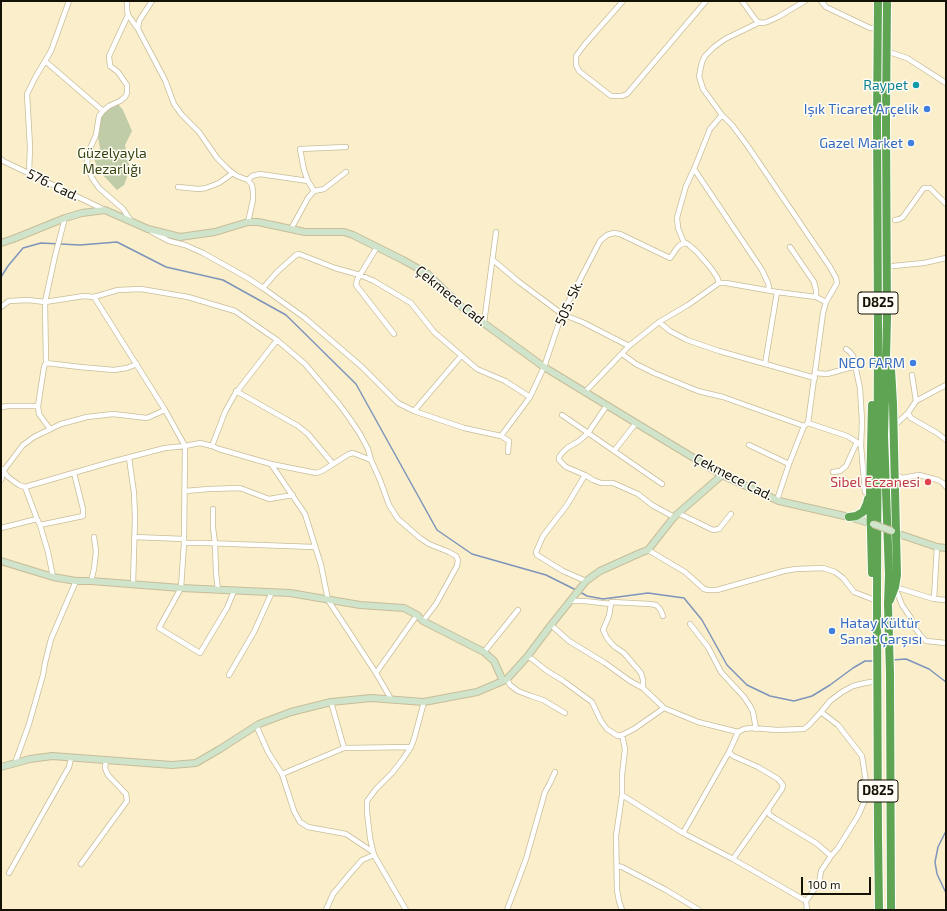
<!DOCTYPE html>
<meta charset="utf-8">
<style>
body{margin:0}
#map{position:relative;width:947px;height:911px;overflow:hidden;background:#faefca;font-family:"Exo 2",sans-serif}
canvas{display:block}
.frame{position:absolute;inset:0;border:2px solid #141105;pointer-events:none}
.scale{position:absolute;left:801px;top:877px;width:70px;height:18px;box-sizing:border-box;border:2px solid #141105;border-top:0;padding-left:5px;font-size:12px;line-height:14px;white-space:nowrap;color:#141105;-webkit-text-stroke:3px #fffdf5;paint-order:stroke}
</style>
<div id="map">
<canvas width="947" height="911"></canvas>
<div class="frame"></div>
<div class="scale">100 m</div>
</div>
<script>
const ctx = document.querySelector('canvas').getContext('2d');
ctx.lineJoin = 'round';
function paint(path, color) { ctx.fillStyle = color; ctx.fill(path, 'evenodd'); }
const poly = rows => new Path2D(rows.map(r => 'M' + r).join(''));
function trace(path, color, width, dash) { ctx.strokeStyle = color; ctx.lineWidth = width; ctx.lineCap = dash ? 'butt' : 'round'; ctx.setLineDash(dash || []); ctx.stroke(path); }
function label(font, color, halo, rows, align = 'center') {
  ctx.font = font + ' "Exo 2",sans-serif'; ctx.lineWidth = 3; ctx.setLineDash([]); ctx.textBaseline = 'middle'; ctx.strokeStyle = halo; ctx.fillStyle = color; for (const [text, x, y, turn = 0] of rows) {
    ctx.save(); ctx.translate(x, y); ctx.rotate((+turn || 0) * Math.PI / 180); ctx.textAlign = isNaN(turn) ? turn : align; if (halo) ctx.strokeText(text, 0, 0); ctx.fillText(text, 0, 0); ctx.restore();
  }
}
paint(poly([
 [118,104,123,110,132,131,125,145,130,169,124,185,117,190,99,171,94,159,100,148,97,132,101,112,109,106]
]), '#bfcca7');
trace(poly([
 [1,277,8,266,23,248,41,243,80,245,117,242,166,267,223,280,286,315,356,384,437,530,472,554,546,575,576,590],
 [580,592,587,596,603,599,648,593,684,598,702,620,727,665,747,685,770,696,794,701,812,696,830,685,853,668,865,661,875,661],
 [892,660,906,659,929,669,946,682],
 [946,831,938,847,935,862,937,874,946,893]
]), '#7e94bb', 1.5);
const street = poly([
 [127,1,127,10,128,15,138,29],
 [152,1,139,21,138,29,165,80,174,104,182,115,199,132,217,158,229,170,237,176,248,180,252,185,253,192,253,200,248,222],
 [623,1,585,44,576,56,576,65,579,71,611,96,622,96,627,94,706,1],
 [742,1,755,19,758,22,762,23,767,22,778,17,805,1],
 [821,1,826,7,870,28,878,29],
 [128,15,109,56,110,66,118,72,127,85,127,93,125,97,120,101,109,106,103,111,99,116,96,135,88,153,87,165,92,178,99,188,123,209,131,221],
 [758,22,756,24,725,39,714,47,705,56,702,62,699,76,703,89,722,115,732,125,747,145,830,267,836,278,837,283,826,302,823,313,808,423],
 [886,51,907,58,946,83],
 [45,61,103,111],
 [1,159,3,161,105,210],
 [694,169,762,270,768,283,769,287,768,290],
 [29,173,30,147,27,94,35,78,45,61,51,51,69,1],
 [248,180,252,176,260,174,308,181],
 [178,187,199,189,206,188,219,183,233,173],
 [314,191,324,189,346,172],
 [895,220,900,219,903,217,923,189,924,188,930,188,946,204],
 [291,229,308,198,314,191,308,181,304,170,300,149,346,147],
 [152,232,169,241,185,245,203,253,246,277,263,288,305,318,362,367,398,403,414,411,464,428,501,436,509,441,508,452],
 [684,243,678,228,677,218,678,214,686,186,694,169,710,129,722,115],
 [377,247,357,280,356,285,394,334],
 [790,247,814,282,816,290,816,297],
 [493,260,519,282,562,314,582,322,629,346],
 [893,266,924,263,946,258],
 [263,288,277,272,296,255,299,254,335,268,360,275,374,281,411,303,434,332,477,369,505,381,530,397],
 [94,297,165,410],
 [1,307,9,301,28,300,45,302,84,296,94,297,118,290,141,289,188,297,235,311,277,340,305,364,339,404,350,419,360,434,368,449,371,460,380,480,389,505,398,519,420,538,429,544,449,552,456,556,458,560,457,566,436,604,423,621],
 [659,322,670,331,687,340,719,351,815,378],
 [484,323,496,232],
 [846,349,850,352,853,356,860,388,862,421,861,446],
 [622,354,636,364,654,373,698,391,723,397,804,426,808,423,847,436,857,442,861,446,865,492,870,492],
 [46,363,80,367,114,370,127,368,137,364],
 [765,364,777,292],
 [815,373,827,374,856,366],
 [912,375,916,401],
 [236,391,298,426,308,434,333,464],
 [585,392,629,346,659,322,688,305,719,283,726,283,777,292,816,297,826,302],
 [607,405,588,433,579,441,567,448,562,453,559,457,559,460,566,467,585,475,593,480,601,483,613,483,638,494,652,505,674,517],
 [1,407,9,406,38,406],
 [414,411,461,356],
 [908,413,911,418,937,433,946,440],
 [562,415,662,484],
 [894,426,908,413,916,401,946,385],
 [50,429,39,414,38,406,44,367,46,363,45,302,55,256,65,218],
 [501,436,530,397,544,367,562,314,585,270,600,241,607,235,614,233,620,234,670,258,677,248,680,245,686,243,689,245,697,252,710,267,717,277,719,283],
 [749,445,789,464],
 [212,446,225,412,235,394,277,340],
 [614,451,636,423],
 [129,458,134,493,135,518,133,584],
 [271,464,316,473,322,471,349,454,353,453,371,460],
 [2,469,8,477,19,485,25,487,37,519,40,525,48,552,53,577],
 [833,472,840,471,846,466,857,442],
 [895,474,902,478,919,475,938,480,943,483,946,487],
 [585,475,567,505,543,536,536,552,537,555,563,571,586,581],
 [1,480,4,470,23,445,34,437,61,424,87,417,113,414,147,418,165,410,185,446,184,543,181,588,159,628,200,653,227,608,234,591],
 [25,487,111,462,165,448,185,446,200,443,212,446,219,449,271,464,305,514,321,565,328,600,376,673,391,699],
 [185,491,209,489,240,488,269,499,293,495],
 [777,500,789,464,804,426],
 [213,509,213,528,215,543,216,573,218,590],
 [678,513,713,530,719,529,731,514],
 [40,525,83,516,83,509,74,473],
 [1,528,37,519],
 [134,537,184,539],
 [184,543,205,543,314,547],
 [937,547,934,599,946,600],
 [648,550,685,572,704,589,708,590,717,590,784,571,796,569,823,568,835,572,843,578,854,592,877,601],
 [91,581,94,569,96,551,94,537],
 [895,587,902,605,911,618,915,628,921,636,926,641,946,643],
 [895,587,934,599],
 [570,601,584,601,611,604,611,602,650,604,656,605,660,609,663,616],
 [611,604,609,616,603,630,607,638,611,643,615,647,624,653,641,673,643,680,643,688],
 [690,624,708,647,721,672,744,697,750,706,753,712,756,729],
 [551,625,569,641,605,663,630,681,643,688,664,708,698,722,738,732,744,729,752,728,777,730,804,729,809,725,821,712,830,701,842,692,853,686,865,683,878,681],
 [484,652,518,610],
 [527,657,532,659,547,671,562,680,592,702,601,721,607,729,618,736,622,735,634,729,664,708],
 [376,673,417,615],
 [229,675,254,632,272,592],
 [507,679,510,685,518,691,531,696,543,700,565,713],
 [331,702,344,748],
 [256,725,268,752,282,774,294,811,300,822,308,827,346,834,373,852],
 [738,732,729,752,733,756,758,767,778,779,783,785,782,789,769,808,768,812,770,815,776,819,816,843,831,856],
 [622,735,625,749,622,775,622,795,616,836,617,890,619,901,622,910],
 [15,763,29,724,43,675,45,663,51,639,76,581],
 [282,774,344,748,411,747],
 [622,795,683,833,733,859,806,901],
 [683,833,729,752],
 [733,859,769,808],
 [81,864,127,801,126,794,108,775,105,768,106,760],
 [617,866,622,867,666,890,699,910],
 [9,873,69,767,71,758],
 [326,910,333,894,348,876,362,860,374,855],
 [406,910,374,855,370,838,367,812,367,801,376,789,392,773,403,759,411,747,414,739,424,702],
 [507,910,526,859,545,792,550,783,555,772],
 [807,910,806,901,819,883,821,871,831,856,838,848,858,816,865,800,864,786,866,782,862,756,838,725,821,712]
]);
const secondary = poly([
 [1,243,13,239,65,218,82,213,105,210,148,229,180,237,215,232,248,222,258,222,305,232,344,232,353,235,403,260,428,274,463,308,544,367,636,423,722,475,779,501,849,517,873,524],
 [893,532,937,547,946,548],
 [1,561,53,577,76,581,91,581,181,588,290,593,360,605,404,608,417,615,423,621,484,652,494,661,503,681],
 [1,767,30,759,52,756,172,765,196,763,220,749,259,724,291,712,331,702,371,698,424,702,477,692,503,681,507,679,527,657,551,625,586,581,600,571,640,553,648,550,674,517,722,475]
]);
const highway = poly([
 [878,1,877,116,878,332,877,601,878,835,879,910],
 [887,1,886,119,887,319,884,435,889,575,888,604,890,674,891,910],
 [849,517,856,516,863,512,867,503,868,499],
 [872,573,870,492,872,405],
 [890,600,895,587,897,575,893,404,891,369]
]);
trace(street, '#c8bd9a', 6);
trace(secondary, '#c8bd9a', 8);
trace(highway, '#fff', 10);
trace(street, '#fff', 4.5);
trace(secondary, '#cfe4cb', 6);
trace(highway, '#5ea453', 8);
const secondaryBridge = poly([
 [873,524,892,531]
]);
trace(secondaryBridge, '#c8bd9a', 8, []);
trace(secondaryBridge, '#cfe4cb', 6);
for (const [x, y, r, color] of [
 [916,85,4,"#0f9aa8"],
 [927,109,4,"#3f7fe0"],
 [911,143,4,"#3f7fe0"],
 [913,363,4,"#3f7fe0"],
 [928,482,4,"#e0444e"],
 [832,631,4,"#3f7fe0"]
]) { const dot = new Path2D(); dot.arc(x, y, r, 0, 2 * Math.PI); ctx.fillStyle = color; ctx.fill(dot); trace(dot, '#fffdf5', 1.5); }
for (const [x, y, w] of [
 [878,303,40],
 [878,791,40]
]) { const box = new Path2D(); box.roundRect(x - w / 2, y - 11, w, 22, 3); ctx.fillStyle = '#fffdf5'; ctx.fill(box); trace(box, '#141105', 1); }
label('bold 13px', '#141105', null, [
 ["D825",878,303],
 ["D825",878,791]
]);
label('14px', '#0d838f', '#fffdf5', [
 ["Raypet",908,85]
], 'right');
label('14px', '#366cbe', '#fffdf5', [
 ["Işık Ticaret Arçelik",919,109],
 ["Gazel Market",903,143],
 ["NEO FARM",905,363],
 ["Hatay Kültür",840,623,"left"],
 ["Sanat Çarşısı",840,639,"left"]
], 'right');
label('14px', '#374412', '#fffdf5', [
 ["Güzelyayla",112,153],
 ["Mezarlığı",112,169]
]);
label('14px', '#141105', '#fffdf5', [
 ["576. Cad.",53,185,26],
 ["Çekmece Cad.",451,296,39],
 ["505. Sk.",569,303,-66],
 ["Çekmece Cad.",733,477,27]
]);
label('14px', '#be3a42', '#fffdf5', [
 ["Sibel Eczanesi",920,482]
], 'right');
</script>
